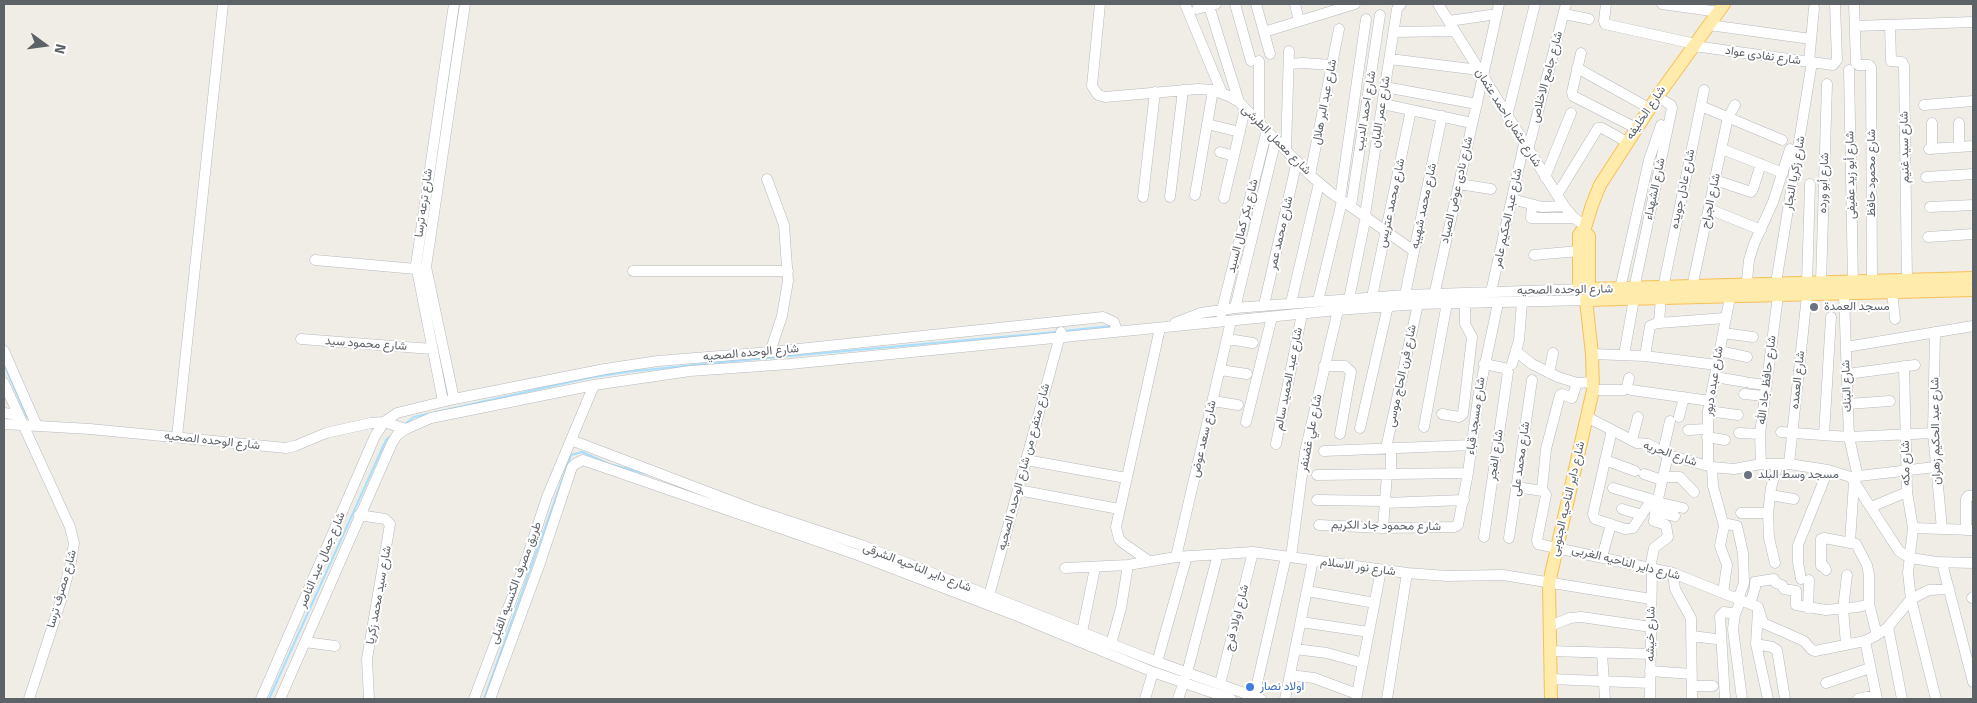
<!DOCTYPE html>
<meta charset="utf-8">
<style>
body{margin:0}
#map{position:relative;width:1977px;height:703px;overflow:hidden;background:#f0ede6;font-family:Signika,sans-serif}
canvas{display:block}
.frame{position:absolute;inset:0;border:5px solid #5d6267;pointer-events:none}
.north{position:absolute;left:20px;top:20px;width:50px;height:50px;-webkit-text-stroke:4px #fff;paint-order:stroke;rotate:104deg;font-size:14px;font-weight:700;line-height:20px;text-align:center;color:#5d6267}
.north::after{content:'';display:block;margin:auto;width:18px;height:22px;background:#5d6267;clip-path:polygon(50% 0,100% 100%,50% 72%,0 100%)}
</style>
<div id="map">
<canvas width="1977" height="703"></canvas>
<div class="frame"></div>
<div class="north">N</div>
</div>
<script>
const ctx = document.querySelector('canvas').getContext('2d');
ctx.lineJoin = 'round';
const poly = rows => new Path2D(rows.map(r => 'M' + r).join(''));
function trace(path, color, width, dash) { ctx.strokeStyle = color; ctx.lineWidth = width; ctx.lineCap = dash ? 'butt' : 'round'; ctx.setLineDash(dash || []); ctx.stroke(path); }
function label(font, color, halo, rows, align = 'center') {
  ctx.font = font + ' Signika,Vazirmatn,sans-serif'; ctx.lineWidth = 4; ctx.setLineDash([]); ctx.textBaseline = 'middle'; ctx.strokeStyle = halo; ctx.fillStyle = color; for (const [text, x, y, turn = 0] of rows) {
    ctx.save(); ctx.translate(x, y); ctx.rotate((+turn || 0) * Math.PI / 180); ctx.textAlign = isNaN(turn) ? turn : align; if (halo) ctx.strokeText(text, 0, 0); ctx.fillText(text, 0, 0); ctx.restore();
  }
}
trace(poly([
 [1063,331,1111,326],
 [4,364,27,417],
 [405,424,414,417,588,378,626,372,713,363,1056,332],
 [269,699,386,440,392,435],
 [484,699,571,455,582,452,609,464,647,474]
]), '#a7dfff', 2);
const minor = poly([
 [1100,4,1092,86,1098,95,1105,97,1198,89,1213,90,1231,97,1239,102,1310,175,1330,192,1414,251],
 [1185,4,1222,93],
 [1235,4,1251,61],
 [1256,4,1270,54],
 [1295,4,1299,21],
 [1438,4,1564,206,1574,218,1586,226],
 [1606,4,1604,21,1605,24,1695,44],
 [1662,4,1719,12],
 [1854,4,1856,63,1858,65,1869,65,1871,67,1872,287],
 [1209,6,1239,102],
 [1197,9,1216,4],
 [1564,14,1589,19],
 [1449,21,1497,14],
 [1709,25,1811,39],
 [1890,25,1891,61,1902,62,1904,66,1907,280],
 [1855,26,1973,22],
 [1264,32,1355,4],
 [1394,32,1454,31],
 [1694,46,1833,65,1837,60,1835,4],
 [1581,53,1572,92,1573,96,1636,128],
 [1390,59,1479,70],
 [1259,61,1259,123],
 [1809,62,1814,8],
 [1289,64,1303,63,1332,65],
 [1577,68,1649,108],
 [1849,70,1853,281],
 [1385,87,1477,104],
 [1383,104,1472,123],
 [1924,105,1973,101],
 [1701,106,1782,140],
 [1507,116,1535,4],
 [1959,123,1959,147],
 [1207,124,1240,132],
 [1286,149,1289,51],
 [1722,149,1783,173],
 [1929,149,1973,146],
 [1932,149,1932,123],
 [1528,150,1566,4],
 [1220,152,1234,156],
 [1310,175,1339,29],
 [1545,177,1571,113],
 [1926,177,1973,174],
 [767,179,784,225,788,281,782,316,770,352],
 [1715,180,1751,192,1753,189,1761,164],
 [1459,184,1491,189],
 [1195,195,1213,90],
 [1557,195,1598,128,1602,128,1627,142],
 [1143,197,1155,92],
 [1170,197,1183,90],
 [1224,198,1245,109],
 [1340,199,1366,19],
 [1512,199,1542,207,1564,206],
 [1351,206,1380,15],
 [1532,206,1531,218,1574,218],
 [1930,207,1973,205],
 [1709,209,1761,230],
 [1365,215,1397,9,1401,4],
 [1928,237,1973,234],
 [1534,255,1579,251],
 [315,260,416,269],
 [633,271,788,271],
 [1821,282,1827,84],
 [1776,283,1812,62],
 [1807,283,1810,184],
 [1663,288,1704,90],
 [1620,289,1649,160,1661,125],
 [1634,289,1672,108,1671,105,1657,97],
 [1746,291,1749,260,1754,244,1773,202,1790,149],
 [1491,292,1524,144],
 [1691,292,1728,117,1735,105],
 [1892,292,1895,319],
 [1844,294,1849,437,1858,477],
 [1405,295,1442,116],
 [1372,297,1411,110],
 [1349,299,1366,216],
 [1433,300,1499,4],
 [1318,301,1342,201],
 [1291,303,1319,183],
 [1264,305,1297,161],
 [1235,308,1276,139],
 [1221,314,1267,130],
 [1175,323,1201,313,1235,308,1405,295,1585,289],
 [1659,323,1725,318],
 [1935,332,1933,433,1942,529],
 [1723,333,1753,337],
 [301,339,432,349],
 [1228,339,1253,343],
 [1846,347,1973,326],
 [4,351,37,426],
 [1719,351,1747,357],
 [1517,352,1532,364,1558,377,1577,383,1593,382],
 [1592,354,1645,356,1717,365],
 [1624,355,1634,299],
 [1645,356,1650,326,1659,322,1661,299],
 [1512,364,1519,340,1522,302],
 [1324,366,1345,366,1351,372,1340,434],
 [1904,366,1907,492,1913,528,1908,573,1911,599,1936,699],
 [1220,370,1247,374],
 [1549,373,1553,353],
 [1847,374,1915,365],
 [1715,377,1745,382],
 [4,383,70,527,74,543,71,562,62,597,29,699],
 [1577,383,1572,398,1562,394,1560,395,1546,449,1542,489,1546,495,1537,540,1538,544,1673,573,1758,607,1763,623,1804,641,1812,650,1815,651,1865,641,1877,635,1888,627,1911,599,1929,590,1949,589],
 [1750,383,1766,385],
 [1593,390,1624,390,1627,387,1629,378],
 [1631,390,1710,401],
 [1744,394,1765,396],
 [454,399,426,267,465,4],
 [443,401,416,265,454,4],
 [1213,401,1238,405],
 [1848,404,1890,401],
 [1708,411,1738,415],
 [4,413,18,415],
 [1442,414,1459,417,1463,414,1472,337,1465,324,1465,303],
 [1587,417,1637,443,1648,444,1668,455,1712,467,1734,469,1761,464,1789,464,1828,470,1851,477,1935,467],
 [1679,417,1684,397],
 [1246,422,1272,317],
 [4,424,90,429,286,448,295,446,326,433,371,423,384,422,406,429],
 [1424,427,1447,303],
 [1360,428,1388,306],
 [1612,430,1593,514,1595,519,1625,529,1633,528,1648,505,1658,499,1668,455],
 [1688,430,1707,429],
 [1781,432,1849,437,1933,433],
 [1739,433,1760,434],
 [1824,435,1831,317],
 [177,437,223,4],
 [1707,437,1725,440],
 [571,440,752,509,861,545,1157,662,1261,699],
 [1632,440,1638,417],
 [1276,444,1302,314],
 [1386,448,1418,304],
 [1391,448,1391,474],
 [1324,451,1472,445],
 [1663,452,1670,421],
 [1026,460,1126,478],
 [1605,460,1635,471],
 [1761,464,1760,434,1778,296],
 [1789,464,1807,295],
 [1708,466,1708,411,1730,297],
 [1712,467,1713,486,1724,526,1720,546,1727,565,1723,593],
 [1644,474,1662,480],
 [1317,475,1468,473],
 [1663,477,1680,477,1694,492],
 [1851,477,1899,551,1905,555,1910,558,1937,562,1973,563],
 [1516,487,1543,491],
 [1613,488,1657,501],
 [1018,490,1119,509],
 [1770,495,1794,499],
 [1317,500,1385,501],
 [1657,502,1683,508],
 [1385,503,1464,500],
 [1871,507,1907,492],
 [1622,509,1642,515],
 [1655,512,1675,516],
 [1741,513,1768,513],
 [359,515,385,519,390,524,367,659,369,699],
 [1723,523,1737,526,1743,553,1744,583,1738,599],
 [1319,525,1383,528,1454,527,1458,525,1468,473,1478,398,1498,303],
 [1383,528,1387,474],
 [1913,528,1973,530],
 [1966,530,1966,499,1968,496,1973,496],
 [1484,537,1508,372,1504,368,1484,364],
 [1509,538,1532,380],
 [1850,542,1854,482],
 [1176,557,1231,321],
 [1291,557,1305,452,1338,310],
 [1602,557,1611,524],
 [1149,561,1123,543,1119,539,1116,527,1160,328],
 [1775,563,1769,538,1768,513,1771,488,1778,464],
 [1942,563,1973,682],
 [1065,568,1128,565,1176,557,1253,552,1407,573,1447,576,1503,575,1651,599],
 [1650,568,1654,548,1668,537,1666,525,1654,521,1658,499],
 [1826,570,1824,566,1821,566,1821,539,1824,538,1856,544,1867,565,1869,575,1869,604,1877,635],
 [1673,573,1675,589,1691,618,1692,699],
 [1801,579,1798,562,1798,545,1828,470],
 [1307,591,1375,603],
 [989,596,1061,332],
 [1972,598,1973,597],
 [1741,600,1735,614,1733,629,1742,699],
 [1750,604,1755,588,1755,582,1774,579,1776,583,1782,585,1784,589,1796,591,1796,605,1826,610,1858,607,1869,604],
 [1808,608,1809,580],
 [1758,611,1756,644,1768,699],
 [1301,622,1369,632],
 [1550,626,1570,618,1581,617,1651,627],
 [1888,627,1902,699],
 [1082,632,1095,568],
 [1692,636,1716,639],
 [1865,641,1877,699],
 [305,642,335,646],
 [1111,644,1121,608,1128,565],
 [1756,644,1772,647,1777,650,1785,699],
 [1846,644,1843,609,1847,575],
 [1295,649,1327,653,1363,663],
 [1550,651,1651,654],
 [1602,653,1605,699],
 [1157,662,1187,556],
 [1650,671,1692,674],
 [1290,675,1314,678,1357,694],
 [1550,679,1650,683],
 [1826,683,1870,668],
 [1220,684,1253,552],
 [1692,686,1713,686],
 [1254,697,1286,557],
 [261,699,375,436,384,422,397,413,454,399,605,369,658,361,770,352,1103,317,1114,322,1117,331],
 [280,699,392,443,397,435,406,429,431,418,594,385,690,371,790,364,1338,310,1418,304,1586,300],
 [474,699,527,558,547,497,594,385],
 [490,699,540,563,572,467,575,464,583,460,858,555,1010,613,1153,672,1231,699],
 [1145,699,1153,672],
 [1178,699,1187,673,1218,554],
 [1285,699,1313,560],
 [1356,699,1381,570],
 [1387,699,1407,573],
 [1650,699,1652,568],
 [1725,699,1720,616,1724,612,1735,614],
 [1858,699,1876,695]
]);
const major = poly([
 [1584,231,1589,236,1589,289,1973,278],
 [1579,289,1579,235,1581,232,1584,231,1592,205,1600,185,1657,97,1724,4],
 [1551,699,1549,583,1593,390,1592,354,1586,300,1973,290]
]);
trace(minor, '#b6b9bd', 11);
trace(major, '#f8bf57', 14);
trace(minor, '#fff', 10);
trace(major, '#ffecac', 12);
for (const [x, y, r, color] of [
 [1814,307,5,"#6b7280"],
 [1748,475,5,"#6b7280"],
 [1250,687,5,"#3f7fe0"]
]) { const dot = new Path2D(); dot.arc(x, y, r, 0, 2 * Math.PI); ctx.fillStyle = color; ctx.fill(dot); trace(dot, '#fff', 2); }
label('12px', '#5d6267', '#fff', [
 ["شارع نفادى عواد",1763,56,8],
 ["شارع جامع الاخلاص",1547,77,-75],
 ["شارع عبد البر هلال",1325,102,-79],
 ["شارع احمد الديب",1366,111,-81],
 ["شارع عمر اللبان",1381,112,-81],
 ["شارع الخليفه",1646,113,-56],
 ["شارع عثمان احمد عثمان",1508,118,58],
 ["شارع معمل الطرشى",1276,140,45],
 ["شارع سيد غنيم",1905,147,-91],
 ["شارع زكريا النجار",1795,173,-80],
 ["شارع محمود حافظ",1872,173,-90],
 ["شارع أبو زيد عفيفى",1851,175,-91],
 ["شارع أبو ورده",1824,183,-88],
 ["شارع الشهداء",1655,189,-78],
 ["شارع عادل جويده",1683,189,-78],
 ["شارع نادى عوض الصياد",1457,190,-77],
 ["شارع الجراح",1711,201,-78],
 ["شارع ترعه ترسا",424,203,-82],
 ["شارع محمد عتريس",1392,203,-78],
 ["شارع محمد شهيبه",1424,206,-78],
 ["شارع عبد الحكيم عامر",1508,218,-78],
 ["شارع بكر كمال السيد",1243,226,-76],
 ["شارع محمد عمر",1281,233,-77],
 ["شارع الوحده الصحيه",1565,290,-1],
 ["شارع محمود سيد",366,344,4],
 ["شارع الوحده الصحيه",751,353,-5],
 ["شارع فرن الحاج موسى",1402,376,-78],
 ["شارع عبد الحميد سالم",1289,379,-79],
 ["شارع حافظ جاد الله",1767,380,-83],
 ["شارع العمده",1798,380,-84],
 ["شارع عبده دبور",1714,381,-81],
 ["شارع البنك",1847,386,-92],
 ["شارع مسجد قباء",1476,416,-82],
 ["شارع عبد الحكيم زهران",1936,431,-91],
 ["شارع علي غضنفر",1311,433,-79],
 ["شارع سعد عوض",1204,439,-77],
 ["شارع الوحده الصحيه",212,441,6],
 ["شارع الحريه",1670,454,19],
 ["شارع الفجر",1496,455,-82],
 ["شارع محمد على",1521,459,-82],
 ["شارع مكه",1906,463,-91],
 ["شارع متفرع من شارع الوحده الصحيه",1024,467,-75],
 ["شارع داير الناحيه الجنوبى",1568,499,-77],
 ["شارع محمود جاد الكريم",1386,526,1],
 ["شارع جمال عبد الناصر",322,560,-67],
 ["شارع داير الناحيه الغربى",1626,563,14],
 ["شارع نور الاسلام",1358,567,8],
 ["شارع داير الناحيه الشرقى",917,568,21],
 ["طريق مصرف الكنسيه القبلى",516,583,-70],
 ["شارع مصرف ترسا",62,589,-74],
 ["شارع سيد محمد زكريا",379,595,-80],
 ["شارع اولاد فرج",1237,618,-76],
 ["شارع خيشه",1651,634,-89]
]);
label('12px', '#5b616d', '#fff', [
 ["مسجد العمدة",1824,307],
 ["مسجد وسط البلد",1758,475]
], 'left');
label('12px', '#366cbe', '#fff', [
 ["اولاد نصار",1260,687]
], 'left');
</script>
